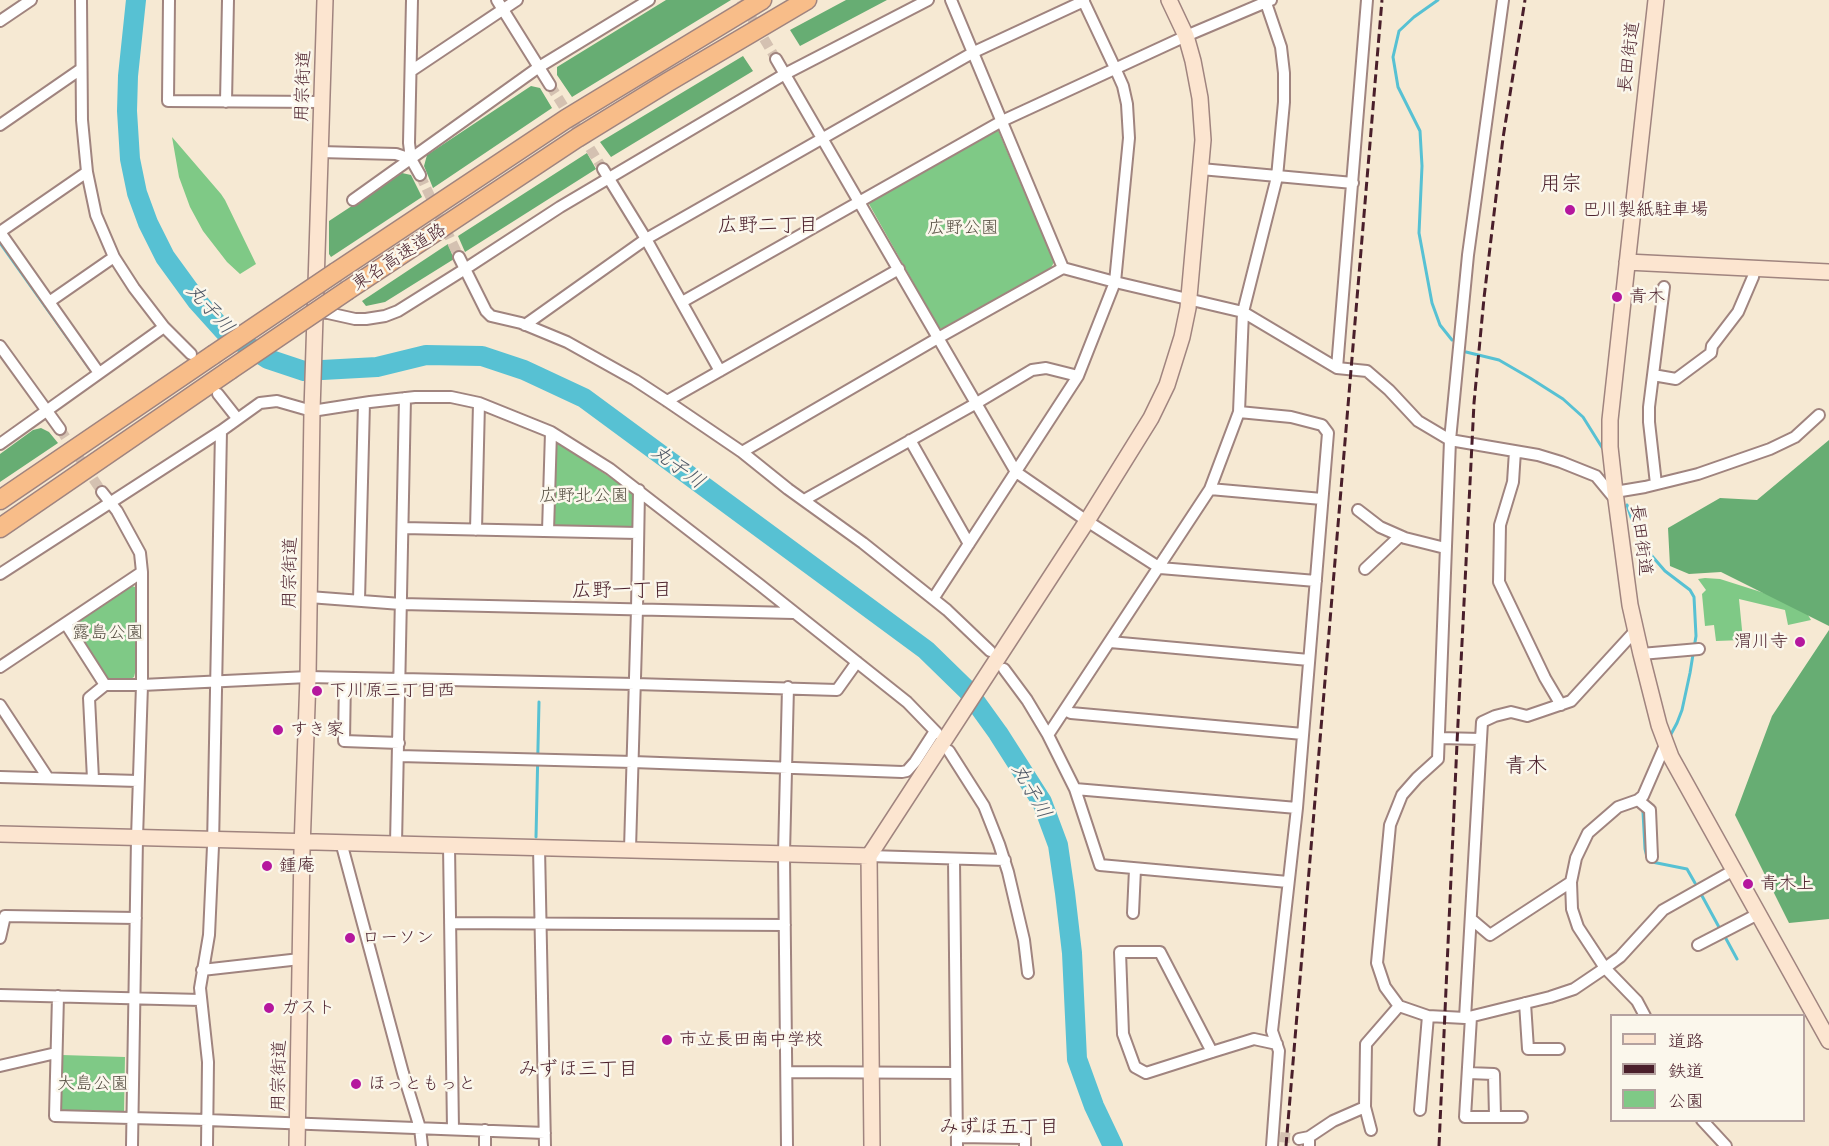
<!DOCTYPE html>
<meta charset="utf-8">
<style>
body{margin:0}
#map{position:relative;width:1829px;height:1146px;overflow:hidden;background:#f6e9d3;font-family:"Comic Neue","Klee One",sans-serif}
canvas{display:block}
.legend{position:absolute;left:1610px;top:1014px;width:195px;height:108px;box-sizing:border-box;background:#fbf7ec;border:2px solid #b4a19f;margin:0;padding:8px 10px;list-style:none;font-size:18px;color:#4a1f2b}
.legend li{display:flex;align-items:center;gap:12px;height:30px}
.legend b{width:30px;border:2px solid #b4a19f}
</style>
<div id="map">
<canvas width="1829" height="1146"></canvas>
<ul class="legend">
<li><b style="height:8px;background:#fce5d0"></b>道路</li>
<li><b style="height:8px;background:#4a1f2b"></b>鉄道</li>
<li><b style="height:16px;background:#7fc986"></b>公園</li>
</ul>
</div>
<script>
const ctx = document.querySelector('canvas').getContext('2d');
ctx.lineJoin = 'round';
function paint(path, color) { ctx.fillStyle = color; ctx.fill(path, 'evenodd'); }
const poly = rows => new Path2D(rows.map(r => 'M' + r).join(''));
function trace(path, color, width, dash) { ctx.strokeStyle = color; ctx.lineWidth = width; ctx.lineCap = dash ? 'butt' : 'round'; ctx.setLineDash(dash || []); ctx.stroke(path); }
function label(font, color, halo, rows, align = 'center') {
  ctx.font = font + ' "Comic Neue","Klee One",sans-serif'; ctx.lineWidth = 5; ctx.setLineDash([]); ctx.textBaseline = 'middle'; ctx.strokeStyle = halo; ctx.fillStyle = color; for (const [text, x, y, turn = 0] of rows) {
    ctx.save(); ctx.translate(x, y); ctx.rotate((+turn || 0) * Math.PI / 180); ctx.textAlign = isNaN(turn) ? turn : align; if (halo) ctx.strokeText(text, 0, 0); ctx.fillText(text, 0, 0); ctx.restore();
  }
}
paint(poly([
 [994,130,998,130,1054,262,1051,268,945,329,939,328,869,204,871,198],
 [172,137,221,194,225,200,256,264,240,274,227,262,203,231,190,207,179,177],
 [558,443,634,493,635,525,630,528,556,526,553,522,554,445],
 [1705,578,1720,579,1802,605,1811,620,1788,625,1785,610,1739,599,1743,640,1716,641,1714,625,1705,626,1702,594,1706,590,1698,579],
 [132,586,135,587,136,591,135,673,134,677,129,680,107,679,70,626],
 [62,1055,125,1057,124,1113,61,1112]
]), '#7fc986');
paint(poly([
 [666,0,731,0,572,97,557,75,557,67],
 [846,0,887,0,800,46,790,30],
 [743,56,753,71,611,157,600,142],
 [531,86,540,88,552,108,433,188,424,166,427,155],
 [587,153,596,169,465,252,458,236],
 [402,173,411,175,422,197,331,257,329,254,329,221],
 [448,244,454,259,385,302,366,306,362,301],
 [41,428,49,432,58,443,0,482,0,454,33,430],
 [1829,440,1829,626,1721,572,1689,574,1670,566,1668,528,1720,498,1757,500],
 [1829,630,1829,919,1789,923,1735,815,1772,716]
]), '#67ad73');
trace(poly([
 [1438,0,1414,17,1399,31,1393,57,1398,87,1420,131,1422,166,1419,233,1432,303,1440,325,1452,340],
 [0,243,89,368],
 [1466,352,1499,360,1530,378,1563,399,1583,417,1603,449],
 [1627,505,1639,541,1665,571,1690,590,1694,597,1696,636,1690,673,1682,710,1677,723,1670,736],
 [1643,812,1645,849,1647,857],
 [536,837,539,702],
 [1652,862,1687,869,1695,883],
 [1701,894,1720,929],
 [1724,935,1737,959]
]), '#57c1d3', 3);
trace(poly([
 [136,0,128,76,127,111,130,159,137,193,148,223,165,257,197,301,224,331,268,359,304,371,377,367,426,355,482,356,524,370,584,398,926,650,967,690,998,733,1042,802,1058,845,1065,893,1072,953,1077,1059,1094,1106,1113,1146]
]), '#57c1d3', 20);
trace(poly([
 [741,0,776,59],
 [550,85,603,169],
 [420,175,459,257],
 [60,429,102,492],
 [1280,1137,1299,1139]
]), '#d4c1b1', 10, [10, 5]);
const street = poly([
 [81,0,82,120,87,172,96,215,114,257,134,288,164,327,191,354],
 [169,0,168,101,322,102],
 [497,0,550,85],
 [951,0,1063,268],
 [1503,0,1468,255,1450,440,1438,759,1417,778,1402,795,1390,825,1377,963,1385,987,1399,1006,1428,1016,1465,1018,1550,997,1574,989,1605,968,1620,957,1663,910,1734,870],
 [0,21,31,0],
 [776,59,1016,472,1087,521,1160,568,1316,581],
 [411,71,517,0],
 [226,102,228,0],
 [0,125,81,69],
 [320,152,396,154,411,159,409,143,412,0],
 [411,159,420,175],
 [603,169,646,239,720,371],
 [1201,169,1353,183],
 [353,200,539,67,649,0],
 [0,232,99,373],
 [0,232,87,172],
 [459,257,486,311,491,316,521,323,567,342,635,380,667,401,742,452,788,489,863,543,947,610,990,651],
 [49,302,114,257],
 [682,302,1002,121,1186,36,1271,0],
 [315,312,328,313,355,319,366,319,385,316,398,311,465,269,560,207,785,74,928,0],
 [525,325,646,239,974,52,1084,1],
 [0,346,60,429],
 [1337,368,1367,0],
 [1653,375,1676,379,1711,353,1712,346,1738,312,1753,277,1755,268],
 [218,394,237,418],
 [667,401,899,269],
 [910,440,969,544],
 [0,444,164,327],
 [1515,451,1513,482,1500,525,1499,582,1545,678,1561,705],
 [742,452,938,338,1063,268,1115,282,1243,312,1277,177,1284,102,1284,73,1281,47,1265,0],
 [1656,484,1649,422,1649,407,1664,287],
 [1210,489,1322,499],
 [102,492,117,511,140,553,142,572,142,685,137,838,132,1146],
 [1615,492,1645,487,1698,474,1770,449,1795,437,1819,415],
 [804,500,975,404,1032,370,1046,368,1078,376],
 [1358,510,1380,527,1405,538,1445,548],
 [403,528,638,533],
 [476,530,479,403],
 [548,531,551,432],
 [1365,569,1400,536],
 [0,574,221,431,260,403,277,401,312,411,370,402,415,397,451,397,479,403,551,432,610,469,760,585,907,702,937,733],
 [309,597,401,604,794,613],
 [933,599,1078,376,1115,282,1129,138,1127,104,1123,86,1115,68,1083,0],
 [359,600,364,403],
 [66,624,105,685,142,685,308,677,635,684,837,690,857,662],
 [1110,642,1309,660],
 [1641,654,1699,649],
 [0,667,142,572],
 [1004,669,1027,700,1048,735,1075,789,1100,865,1288,882],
 [345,678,344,741,399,743],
 [0,705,48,778],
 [1065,710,1071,713,1303,734],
 [1048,735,1210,489,1239,412],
 [1439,738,1481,739],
 [949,751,984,806,999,844,1008,872,1024,940,1028,973],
 [399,756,633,762,902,772,907,771,915,762,935,731],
 [0,777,138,781],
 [93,779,89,698,105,685],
 [1075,789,1297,808],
 [1638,800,1650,810,1652,857],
 [341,842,403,1073,420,1128,422,1146],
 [396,844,405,398],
 [449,845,453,1129],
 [539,847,545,1146],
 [630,849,637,609,639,490],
 [869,856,1005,860],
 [954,859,957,1146],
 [1133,913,1135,869],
 [1471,919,1490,935,1571,882],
 [450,923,785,925],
 [0,938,5,916,136,918],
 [1698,945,1758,914],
 [202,970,300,959],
 [0,995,201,1000],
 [58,996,55,1116,207,1120,545,1133],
 [1525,1003,1528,1049,1559,1049],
 [1645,1016,1637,1001,1605,968,1578,927,1572,909,1571,882,1576,858,1588,833,1618,807,1638,800,1643,796,1666,743],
 [1471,1017,1465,1117,1522,1117],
 [1465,1018,1482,722,1495,716,1511,712,1527,716,1571,701,1636,630],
 [1212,1052,1160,952,1120,952,1123,1034,1135,1067,1146,1073,1212,1052,1254,1039,1277,1044],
 [0,1066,56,1053],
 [787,1072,955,1073],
 [1468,1073,1494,1074,1495,1116],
 [1420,1110,1428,1016],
 [1702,1120,1726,1146],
 [485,1130,485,1146],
 [1371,1130,1365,1107,1366,1044,1399,1006],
 [957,1137,1025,1138,1025,1146],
 [1309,1137,1333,1121,1365,1107],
 [1299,1139,1309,1137,1309,1146],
 [207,1146,208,1062,200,988,209,935,213,846,221,431],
 [787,1146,784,854,788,687],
 [1272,1146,1279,1051,1272,1031,1297,808,1328,433,1322,425,1291,417,1239,412,1243,312,1337,368,1367,371,1389,390,1418,421,1450,440,1538,455,1561,462,1596,476,1615,499]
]);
const secondary = poly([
 [1656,0,1610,420,1610,447,1615,492,1630,605,1641,654,1659,725,1671,757,1829,1041],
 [1627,262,1829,272],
 [0,834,869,856],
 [297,1146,302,849,308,677,312,411,325,0],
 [872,1146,869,856,1087,521,1151,418,1167,385,1182,337,1188,308,1203,140,1200,98,1193,61,1186,36,1169,0]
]);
const highway = poly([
 [336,272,566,119,762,0],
 [348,290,577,138,668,82,807,0],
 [0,500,213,355],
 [0,528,230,370]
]);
trace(street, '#a0847f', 14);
trace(secondary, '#a0847f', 18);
trace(highway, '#a0847f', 21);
trace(street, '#fff', 10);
trace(secondary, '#fce5d0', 15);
trace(highway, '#f8bd89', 18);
trace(poly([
 [1286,1146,1382,0],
 [1439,1146,1457,743,1474,403,1484,298,1503,138,1525,0]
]), '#4a1f2b', 3, [9, 4.5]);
const highwayBridge = poly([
 [213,355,336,272],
 [230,370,348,290]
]);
trace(highwayBridge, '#a0847f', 21, []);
trace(highwayBridge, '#f8bd89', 18);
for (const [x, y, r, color] of [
 [1570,210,6,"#b5179e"],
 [1617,297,6,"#b5179e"],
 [1800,642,6,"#b5179e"],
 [317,691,6,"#b5179e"],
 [278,730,6,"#b5179e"],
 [267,866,6,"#b5179e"],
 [1748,884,6,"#b5179e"],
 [350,938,6,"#b5179e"],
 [269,1008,6,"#b5179e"],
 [667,1040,6,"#b5179e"],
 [356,1084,6,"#b5179e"]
]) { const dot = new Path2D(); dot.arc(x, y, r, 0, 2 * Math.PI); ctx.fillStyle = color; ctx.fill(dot); trace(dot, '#fbf7ec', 2); }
label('18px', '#4a1f2b', '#fbf7ec', [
 ["長田街道",1629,57,-83],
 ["用宗街道",303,86,-88],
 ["東名高速道路",399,257,-33],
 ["長田街道",1641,540,83],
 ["用宗街道",290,573,-89],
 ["用宗街道",279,1076,-89]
]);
label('18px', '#4a1f2b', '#fbf7ec', [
 ["巴川製紙駐車場",1582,210],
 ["青木",1629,297],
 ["渭川寺",1788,642,"right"],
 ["下川原三丁目西",329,691],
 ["すき家",290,730],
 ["鍾庵",279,866],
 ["青木上",1760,884],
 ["ローソン",362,938],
 ["ガスト",281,1008],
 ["市立長田南中学校",679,1040],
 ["ほっともっと",368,1084]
], 'left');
label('18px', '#5a5246', '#fbf7ec', [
 ["広野公園",963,228],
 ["広野北公園",584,496],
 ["露島公園",108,633],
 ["大島公園",93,1084]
]);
label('20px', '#4a1f2b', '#fbf7ec', [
 ["広野二丁目",768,225],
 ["広野一丁目",622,590],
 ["みずほ三丁目",578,1069],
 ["みずほ五丁目",999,1127]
]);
label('italic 20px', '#4f5866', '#fbf7ec', [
 ["丸子川",210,309,48],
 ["丸子川",678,467,36],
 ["丸子川",1031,791,61]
]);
label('21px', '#4a1f2b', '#fbf7ec', [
 ["用宗",1561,184],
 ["青木",1526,766]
]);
</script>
